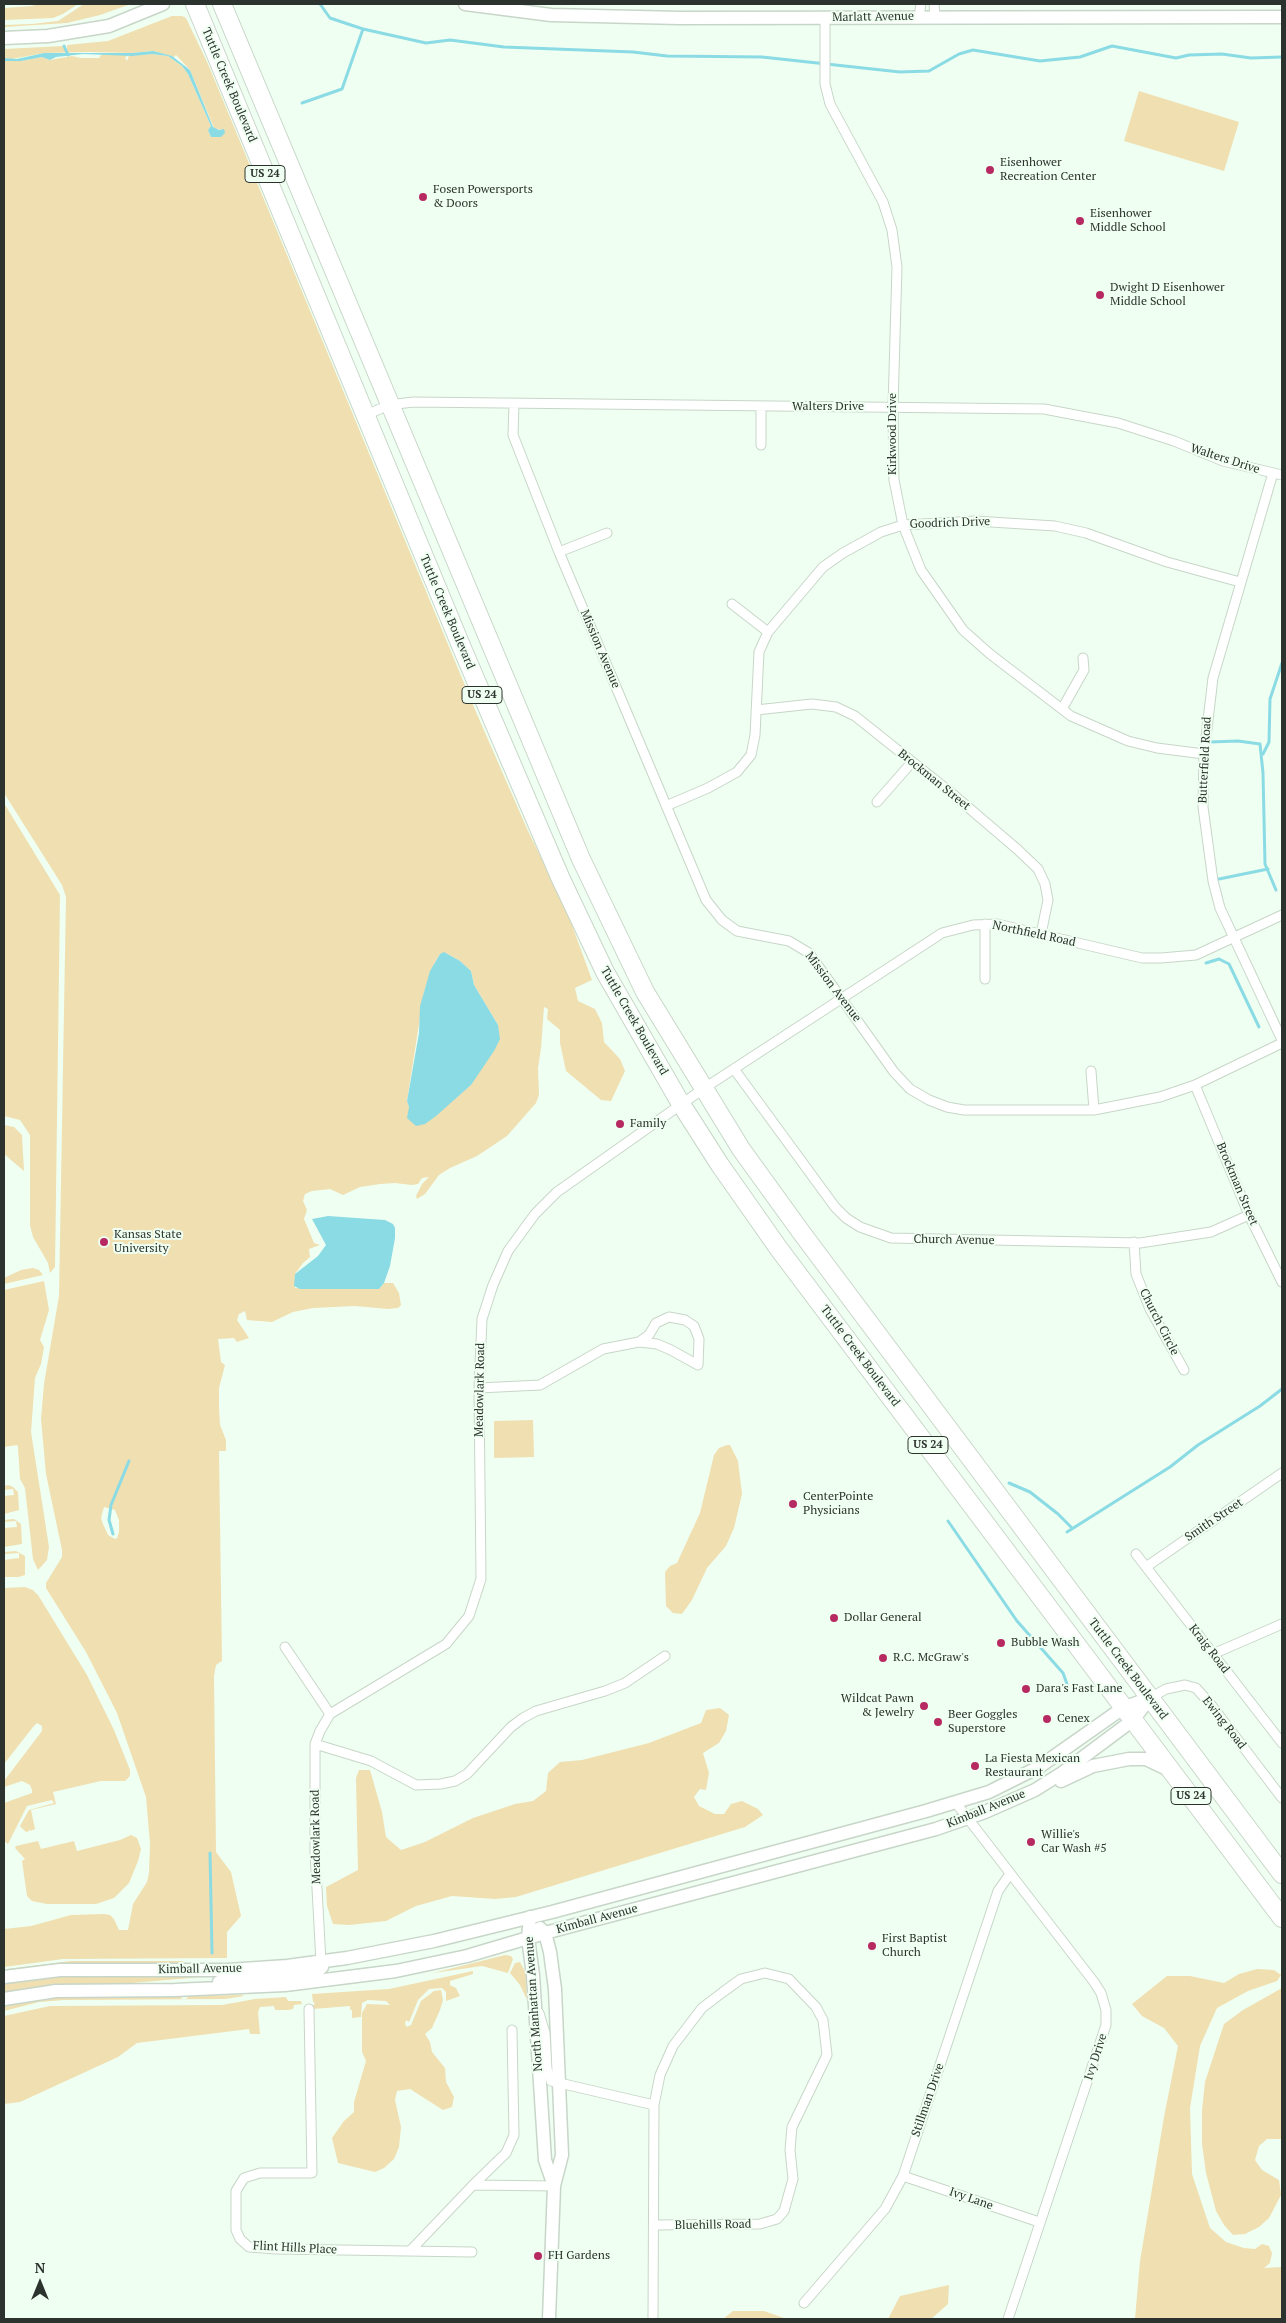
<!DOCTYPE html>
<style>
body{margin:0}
#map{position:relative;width:1286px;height:2323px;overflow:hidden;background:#effff1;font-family:"PT Serif",serif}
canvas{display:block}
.frame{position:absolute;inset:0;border:5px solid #2c322d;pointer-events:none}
.north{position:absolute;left:15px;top:2258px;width:50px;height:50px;-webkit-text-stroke:4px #effff1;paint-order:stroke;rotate:0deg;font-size:14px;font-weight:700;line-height:20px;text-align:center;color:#2c322d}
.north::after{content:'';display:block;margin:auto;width:18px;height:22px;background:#2c322d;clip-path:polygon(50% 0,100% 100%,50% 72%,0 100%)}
</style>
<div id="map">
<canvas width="1286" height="2323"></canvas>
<div class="frame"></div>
<div class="north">N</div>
</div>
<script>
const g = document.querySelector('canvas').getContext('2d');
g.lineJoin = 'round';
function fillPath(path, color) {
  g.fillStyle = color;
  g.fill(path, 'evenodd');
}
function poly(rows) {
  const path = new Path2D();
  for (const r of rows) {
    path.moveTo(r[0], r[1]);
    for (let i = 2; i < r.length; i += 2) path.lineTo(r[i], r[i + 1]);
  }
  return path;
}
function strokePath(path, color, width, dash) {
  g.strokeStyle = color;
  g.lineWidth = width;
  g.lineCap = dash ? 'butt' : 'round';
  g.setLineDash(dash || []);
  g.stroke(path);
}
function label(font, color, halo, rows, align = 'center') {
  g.font = font + ' "PT Serif",serif';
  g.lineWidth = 4;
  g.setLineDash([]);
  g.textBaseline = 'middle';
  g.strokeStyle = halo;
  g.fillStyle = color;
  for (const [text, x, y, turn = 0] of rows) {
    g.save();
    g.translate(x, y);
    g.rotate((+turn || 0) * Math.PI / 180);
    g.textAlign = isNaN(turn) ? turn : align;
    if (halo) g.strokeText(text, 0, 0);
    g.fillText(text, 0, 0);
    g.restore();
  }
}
fillPath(poly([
 [38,4,78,4,63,14,53,18,4,20,4,8,32,6],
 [84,4,131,4,100,15,67,23,4,27,4,25,32,24,58,21],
 [172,16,182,16,186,18,208,64,476,712,528,831,565,906,592,980,575,988,578,1001,595,1009,602,1023,604,1042,620,1059,625,1071,611,1101,601,1100,566,1071,560,1043,560,1030,547,1019,548,1009,544,1007,541,1048,538,1068,539,1095,536,1103,507,1136,477,1156,450,1168,439,1175,425,1194,417,1199,416,1196,422,1184,429,1177,422,1178,418,1184,412,1185,395,1183,380,1184,360,1187,343,1195,330,1189,312,1191,305,1194,303,1201,307,1210,304,1219,314,1243,320,1245,309,1249,310,1257,303,1263,295,1274,295,1288,379,1289,384,1283,393,1283,399,1293,401,1305,398,1308,388,1309,355,1306,313,1308,293,1312,272,1322,247,1320,245,1311,239,1314,237,1320,249,1338,237,1342,234,1338,218,1339,221,1362,225,1365,219,1388,219,1408,220,1425,226,1440,226,1451,219,1451,222,1661,216,1665,214,1676,216,1852,231,1872,241,1916,227,1932,227,1958,63,1959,4,1967,4,1929,31,1926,71,1915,104,1914,110,1915,114,1919,119,1930,128,1930,133,1904,147,1882,149,1873,150,1844,146,1797,117,1713,86,1652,46,1588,46,1583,62,1557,62,1550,46,1474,41,1419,44,1384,59,1296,66,897,62,885,4,793,4,61,21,61,42,57,50,60,72,56,81,58,99,58,101,55,118,54,128,55,125,58,127,61,129,55,152,54,168,56,182,66,188,74,211,126,208,130,211,137,216,137,221,130,214,128,190,70,176,55,174,57,153,51,132,53,89,52,44,53,12,59,4,58,4,49,64,46,67,52,67,45,108,41],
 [446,953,460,961,471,971,474,985,498,1025,471,1085,425,1123,409,1107,407,1101,424,992,434,964,440,954],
 [104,1507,115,1510,119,1520,119,1532,117,1538,115,1539,108,1535,103,1524,101,1518],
 [1139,91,1239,122,1224,171,1124,141],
 [4,803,60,895,55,1267,50,1273,48,1263,33,1237,30,1225,30,1135,20,1120,4,1116],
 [4,1125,14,1127,22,1135,24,1171,4,1154],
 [33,1268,39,1270,43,1275,4,1284,4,1278,21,1270],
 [44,1281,49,1310,40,1340,44,1347,41,1364,35,1378,31,1432,49,1547,47,1560,38,1570,33,1559,25,1488,20,1479,18,1447,17,1445,4,1447,4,1290],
 [533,1420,534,1457,494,1458,494,1421],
 [727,1445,730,1445,738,1461,742,1494,734,1528,726,1546,707,1568,692,1600,682,1614,673,1613,666,1606,665,1572,670,1566,677,1563,700,1513,714,1455,719,1448],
 [8,1485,13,1487,18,1492,19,1510,4,1514,4,1496,14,1495,13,1489,4,1490,4,1486],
 [14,1519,21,1524,22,1544,4,1547,4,1528,17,1527,16,1521,4,1522,4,1520],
 [16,1551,25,1556,25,1575,19,1577,4,1577,4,1560,19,1558,19,1553,4,1554,4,1552],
 [25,1587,33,1590,38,1595,87,1675,114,1730,130,1770,130,1776,125,1781,101,1781,53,1792,56,1804,31,1810,35,1829,30,1831,29,1828,29,1831,26,1832,20,1826,29,1810,54,1803,52,1800,27,1806,8,1844,4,1841,4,1803,32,1793,32,1790,30,1785,22,1781,4,1787,4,1781,42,1731,42,1726,37,1723,33,1727,4,1764,4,1588],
 [720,1708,729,1715,726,1731,719,1743,703,1753,709,1773,706,1790,700,1789,694,1797,699,1806,715,1814,724,1814,731,1804,742,1801,758,1809,763,1815,745,1827,516,1897,495,1899,452,1896,416,1906,386,1921,349,1925,333,1924,327,1906,326,1887,358,1870,356,1778,359,1770,370,1770,382,1812,386,1837,401,1850,425,1842,473,1818,515,1804,533,1801,546,1791,548,1773,560,1762,582,1760,649,1743,701,1723,706,1710],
 [131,1835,137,1838,141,1849,138,1861,129,1883,114,1898,96,1904,47,1904,32,1901,27,1896,22,1861,25,1859,15,1848,16,1846,38,1841,41,1849,74,1841,77,1851,120,1840],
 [505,1955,511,1956,513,1959,508,1973,482,1966,433,1973],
 [71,1961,183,1961,183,1963,62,1963,7,1972,7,1969],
 [520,1962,526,1973,527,2000,520,1985,510,1973,515,1963],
 [1257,1969,1274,1970,1281,1975,1277,1981,1248,1991,1217,2008,1200,2046,1190,2108,1192,2174,1210,2228,1226,2242,1244,2248,1255,2249,1262,2244,1269,2246,1272,2253,1270,2263,1264,2268,1282,2267,1282,2319,1135,2319,1140,2261,1164,2117,1178,2046,1164,2028,1142,2016,1132,2004,1167,1976,1190,1976,1224,1983,1239,1974],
 [473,1971,473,1974,450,1981,450,1985,456,1988,460,1996,446,2001,446,1992,442,1988,429,1989,418,2000,410,2020,409,2022,406,2020,405,2024,407,2027,411,2025,421,2001,434,1991,441,1990,443,2000,440,2010,432,2028,425,2034,430,2042,432,2052,445,2068,446,2082,454,2097,452,2107,443,2110,410,2089,397,2091,395,2100,401,2127,399,2147,394,2159,384,2168,375,2172,338,2163,332,2138,344,2121,354,2112,354,2102,366,2061,362,2052,362,2013,367,2004,390,2005,386,2001,368,2000,362,2003,361,2017,352,2018,352,2010,350,2010,350,2006,313,2009,312,2007,315,2003,313,2002,312,1994,389,1989],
 [78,1974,202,1974,202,1977,120,1984,56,1985,4,1993,4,1984,44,1976],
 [1282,1988,1282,2139,1267,2139,1259,2146,1255,2160,1262,2170,1279,2180,1281,2195,1269,2218,1259,2227,1245,2234,1233,2235,1224,2225,1216,2211,1206,2173,1202,2144,1202,2110,1205,2082,1224,2024,1243,2010],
 [242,1995,244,1996,225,1999,64,2000,39,2002,4,2011,4,2006,33,1999,72,1996,75,1998,180,1996,182,1999,186,1999,189,1996],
 [286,1997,288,2001,301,2001,302,2004,294,2005,293,2009,288,2010,275,2010,274,2006,260,2007,258,2012,260,2034,250,2034,249,2029,137,2043,118,2057,20,2102,4,2104,4,2016,50,2006,222,2005,255,1999],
 [949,2285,948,2304,931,2319,888,2319,900,2296],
 [733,2311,764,2311,787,2319,723,2319]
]), '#f0dfb1');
fillPath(poly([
 [153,51,172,56,190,70,213,127,219,130,224,129,225,133,221,137,211,137,208,130,211,126,188,74,182,66,168,56,152,54,132,56,83,54,56,57,50,60,42,57,21,61,4,61,4,58,17,59,44,53,132,53],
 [444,952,460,961,471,971,474,985,498,1025,500,1039,494,1051,471,1085,436,1116,425,1124,416,1126,407,1118,409,1107,407,1101,419,1033,420,1006,430,971,440,954],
 [328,1216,385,1220,393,1224,395,1228,395,1238,390,1266,384,1283,379,1289,300,1289,294,1286,295,1274,318,1256,326,1245,312,1219]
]), '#8bdbe5');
strokePath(poly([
 [320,4,330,18,363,29,426,43,450,40,504,47,633,52,667,56,762,57,900,72,929,71,959,54,973,50,1040,61,1080,57,1112,46,1176,58,1189,55,1222,54,1251,58,1282,57],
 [64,46,68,55],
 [302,103,342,89,363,29],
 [1210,742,1238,741,1260,744,1263,773,1265,864,1276,890],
 [1263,754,1269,742,1270,699,1282,663],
 [1219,879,1268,869],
 [1206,963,1219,959,1229,964,1259,1027],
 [1009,1483,1030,1492,1058,1514,1072,1528],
 [948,1521,1017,1621,1063,1673,1067,1684],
 [1067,1532,1170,1467,1198,1445,1260,1406,1282,1389],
 [113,1534,109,1520,111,1505,129,1461],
 [210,1853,212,1953]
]), '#8bdbe5', 3);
const street = poly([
 [934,4,935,16],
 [919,17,921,4],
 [825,18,825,84,830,104,883,202,892,230,897,267,893,407,894,480,903,525,921,570,963,630,990,654,1071,716,1128,741,1157,748,1204,754],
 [514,404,513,435,559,552,706,900,722,920,737,931,789,941,809,953,894,1072,910,1089,929,1100,947,1107,964,1110,1094,1110,1160,1097,1195,1085,1282,1043],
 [366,415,389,405,413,402,1044,409,1118,423,1174,441,1223,461,1282,475],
 [761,445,761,407],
 [1273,473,1213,678,1204,754,1203,807,1213,881,1220,908,1282,1040],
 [559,552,607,533],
 [732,604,768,632],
 [1062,709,1084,670,1083,658],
 [756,710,812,704,836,707,855,716,949,791,1017,849,1038,869,1045,884,1048,900,1041,934],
 [877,802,912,762],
 [666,806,708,788,737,772,751,755,755,735,759,652,768,632,823,567,843,553,881,532,903,525,975,521,1055,526,1086,533,1167,562,1240,582],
 [985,924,985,979],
 [734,1069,835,1207,846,1218,860,1227,891,1238,1140,1243,1211,1232,1249,1215],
 [1091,1071,1094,1110],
 [1195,1085,1249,1215,1282,1282],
 [1134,1242,1136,1274,1150,1309,1184,1370],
 [479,1388,540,1385,603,1349,639,1342,649,1335,656,1323,669,1317,685,1320,694,1326,699,1339,698,1365,671,1350,657,1344,639,1342],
 [1136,1554,1282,1743],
 [1146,1567,1282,1473],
 [285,1647,330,1714,320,1731,315,1744,315,1852,321,1962],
 [1213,1654,1282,1624],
 [1150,1698,1166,1689,1185,1685,1196,1688,1212,1706,1282,1798],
 [330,1714,446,1644,469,1616,481,1579,479,1388,482,1319,493,1285,508,1251,535,1214,557,1192,703,1089,942,933,973,925,997,924,1142,958,1161,958,1196,955,1282,915],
 [315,1744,371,1761,416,1785,441,1784,455,1781,467,1774,511,1727,523,1718,536,1711,605,1691,625,1683,665,1656],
 [956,1803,1094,1982,1101,1993,1106,2010,1106,2025,1008,2319],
 [309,2009,312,2173,260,2173,244,2178,236,2191,236,2230,240,2239,249,2247,276,2249,472,2252],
 [539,2013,545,2033,547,2069,551,2081,654,2105],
 [903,2176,1039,2222],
 [473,2185,554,2186],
 [410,2251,473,2185,506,2153,514,2135,512,2030],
 [804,2303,885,2209,903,2176,998,1891,1010,1874],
 [653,2319,654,2105,660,2075,673,2046,702,2008,723,1992,741,1979,765,1973,789,1979,816,2007,823,2020,827,2055,792,2127,790,2150,793,2179,784,2211,777,2219,760,2224,654,2225]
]);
const secondary = poly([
 [465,4,551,15,680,18,1282,17],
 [4,38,48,36,109,26,163,4],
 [1061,1781,1093,1766,1129,1759,1146,1759,1167,1769],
 [530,1917,528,1938,533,1975,545,2160,554,2186],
 [540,1928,545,1933,550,1952,555,1989,562,2155,554,2186,549,2319],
 [4,1977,60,1970,228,1970,287,1966,347,1958,434,1941,552,1912,926,1811,989,1792,1039,1767,1123,1708,1150,1698],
 [219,1982,241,1978,313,1973,318,1971,322,1967,321,1962],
 [4,1999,56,1991,175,1990,285,1985,396,1971,467,1956,545,1933,936,1829,985,1812,1035,1790,1062,1773,1133,1720,1150,1698]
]);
const highway = poly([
 [195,4,462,648,560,877,605,972,681,1104,720,1165,779,1249,1282,1918],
 [222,4,581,859,645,992,741,1149,801,1232,1282,1874]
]);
strokePath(street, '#c7d6c8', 11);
strokePath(secondary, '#c7d6c8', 15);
strokePath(highway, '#c7d6c8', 20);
strokePath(street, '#fff', 9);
strokePath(secondary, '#fff', 12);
strokePath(highway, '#fff', 18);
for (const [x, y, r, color] of [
 [990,170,5,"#b62961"],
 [423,197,5,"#b62961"],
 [1080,221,5,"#b62961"],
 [1100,295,5,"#b62961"],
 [620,1124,5,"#b62961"],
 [104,1242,5,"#b62961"],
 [793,1504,5,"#b62961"],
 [834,1618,5,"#b62961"],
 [1001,1643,5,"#b62961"],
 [883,1658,5,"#b62961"],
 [1026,1689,5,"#b62961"],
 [924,1706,5,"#b62961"],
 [1047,1719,5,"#b62961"],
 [938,1722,5,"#b62961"],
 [975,1766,5,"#b62961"],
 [1031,1842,5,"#b62961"],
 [872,1946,5,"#b62961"],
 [538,2256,5,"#b62961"]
]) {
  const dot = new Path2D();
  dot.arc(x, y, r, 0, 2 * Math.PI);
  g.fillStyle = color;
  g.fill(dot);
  strokePath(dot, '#effff1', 2);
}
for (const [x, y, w] of [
 [265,174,40],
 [482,695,40],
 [928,1445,40],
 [1191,1796,40]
]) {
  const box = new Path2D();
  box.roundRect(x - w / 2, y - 8.5, w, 17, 4);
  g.fillStyle = '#effff1';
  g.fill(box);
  strokePath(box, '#2c322d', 1);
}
label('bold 11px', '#2c322d', null, [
 ["US 24",265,174],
 ["US 24",482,695],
 ["US 24",928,1445],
 ["US 24",1191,1796]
]);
label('12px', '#2c322d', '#effff1', [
 ["Marlatt Avenue",873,17,-1],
 ["Tuttle Creek Boulevard",229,85,67],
 ["Walters Drive",828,407],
 ["Kirkwood Drive",893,434,-90],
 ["Walters Drive",1225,459,18],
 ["Goodrich Drive",950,523,-2],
 ["Tuttle Creek Boulevard",447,612,67],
 ["Mission Avenue",600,649,67],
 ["Butterfield Road",1205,760,-87],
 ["Brockman Street",934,780,39],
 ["Northfield Road",1034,934,12],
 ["Mission Avenue",833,987,53],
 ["Tuttle Creek Boulevard",634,1021,60],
 ["Brockman Street",1237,1184,67],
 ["Church Avenue",954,1240,1],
 ["Church Circle",1159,1322,63],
 ["Tuttle Creek Boulevard",860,1356,53],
 ["Meadowlark Road",480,1390,-89],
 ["Smith Street",1214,1520,-34],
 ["Kraig Road",1209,1649,52],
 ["Tuttle Creek Boulevard",1128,1669,53],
 ["Ewing Road",1224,1723,52],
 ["Kimball Avenue",986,1809,-22],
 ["Meadowlark Road",316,1837,-91],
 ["Kimball Avenue",597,1919,-15],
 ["Kimball Avenue",200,1969,-1],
 ["North Manhattan Avenue",534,2004,-94],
 ["Ivy Drive",1096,2057,-72],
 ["Stillman Drive",928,2100,-71],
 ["Ivy Lane",971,2199,19],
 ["Bluehills Road",713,2225,-1],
 ["Flint Hills Place",295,2248,3]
]);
label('12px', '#2c322d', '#effff1', [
 ["Eisenhower",1000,163],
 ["Recreation Center",1000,177],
 ["Fosen Powersports",433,190],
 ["& Doors",433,204],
 ["Eisenhower",1090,214],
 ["Middle School",1090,228],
 ["Dwight D Eisenhower",1110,288],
 ["Middle School",1110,302],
 ["Family",630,1124],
 ["Kansas State",114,1235],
 ["University",114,1249],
 ["CenterPointe",803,1497],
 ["Physicians",803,1511],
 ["Dollar General",844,1618],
 ["Bubble Wash",1011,1643],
 ["R.C. McGraw's",893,1658],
 ["Dara's Fast Lane",1036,1689],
 ["Wildcat Pawn",914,1699,"right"],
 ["& Jewelry",914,1713,"right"],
 ["Beer Goggles",948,1715],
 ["Superstore",948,1729],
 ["Cenex",1057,1719],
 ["La Fiesta Mexican",985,1759],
 ["Restaurant",985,1773],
 ["Willie's",1041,1835],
 ["Car Wash #5",1041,1849],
 ["First Baptist",882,1939],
 ["Church",882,1953],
 ["FH Gardens",548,2256]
], 'left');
</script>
